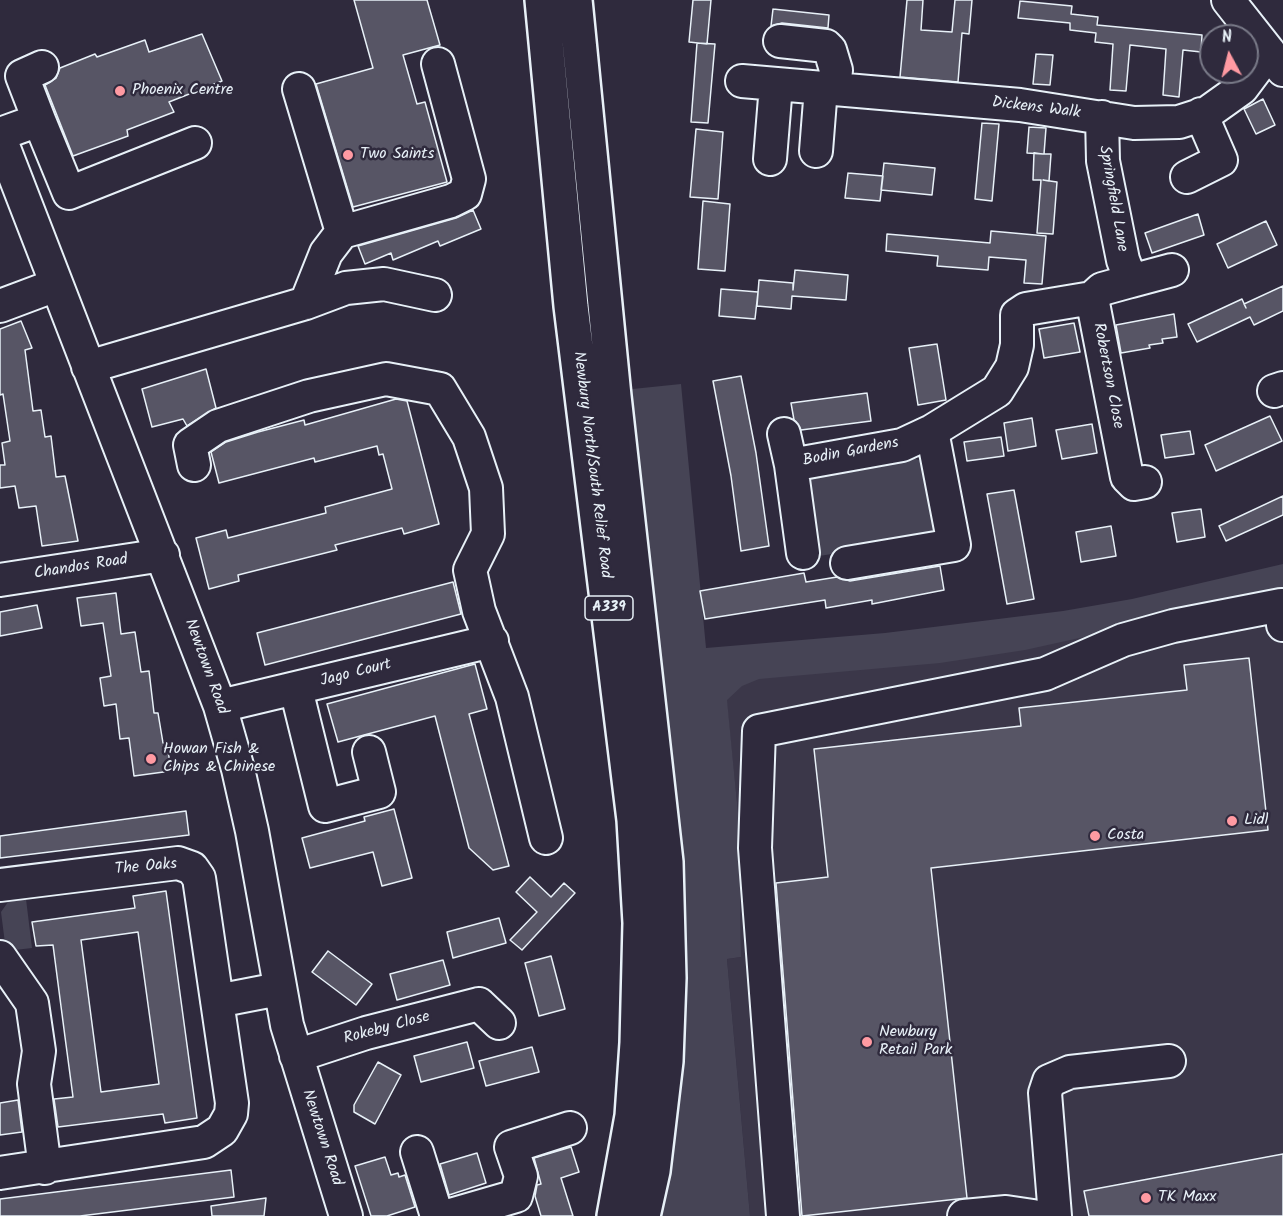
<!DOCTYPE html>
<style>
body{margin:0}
#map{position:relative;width:1283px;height:1216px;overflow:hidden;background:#2f2a3d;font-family:Kalam,sans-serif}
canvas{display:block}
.north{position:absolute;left:1199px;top:24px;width:60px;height:60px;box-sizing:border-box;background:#2f2a3d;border:2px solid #797a88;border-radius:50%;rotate:353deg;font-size:16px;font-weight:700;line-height:24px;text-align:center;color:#e8f1f8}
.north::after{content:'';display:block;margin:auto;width:21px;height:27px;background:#ff9aa2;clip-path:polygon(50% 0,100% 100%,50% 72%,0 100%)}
</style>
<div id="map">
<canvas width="1283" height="1216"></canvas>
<div class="north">N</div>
</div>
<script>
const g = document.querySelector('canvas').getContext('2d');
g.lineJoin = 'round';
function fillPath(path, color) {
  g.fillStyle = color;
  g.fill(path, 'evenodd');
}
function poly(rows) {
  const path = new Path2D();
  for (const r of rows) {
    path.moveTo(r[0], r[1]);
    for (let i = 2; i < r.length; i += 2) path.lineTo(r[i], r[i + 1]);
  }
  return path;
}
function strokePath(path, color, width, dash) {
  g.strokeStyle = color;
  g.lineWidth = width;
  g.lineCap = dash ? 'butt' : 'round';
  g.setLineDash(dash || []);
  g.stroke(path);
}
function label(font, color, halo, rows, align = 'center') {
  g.font = font + ' Kalam,sans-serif';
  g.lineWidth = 5;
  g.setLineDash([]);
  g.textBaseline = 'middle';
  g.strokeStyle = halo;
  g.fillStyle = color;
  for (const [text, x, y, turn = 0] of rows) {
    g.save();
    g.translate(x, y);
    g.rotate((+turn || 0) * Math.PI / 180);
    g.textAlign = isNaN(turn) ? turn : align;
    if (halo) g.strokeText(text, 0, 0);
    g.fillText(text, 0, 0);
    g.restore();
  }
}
fillPath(poly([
 [1283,577,1283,1216,750,1216,727,959,741,957,739,823,723,665]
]), '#3b3749');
fillPath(poly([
 [681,384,706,648,885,633,1063,611,1132,599,1283,564,1283,593,1025,650,940,663,759,679,742,686,727,700,739,823,741,957,727,959,750,1216,656,1216,623,390],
 [904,454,921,461,930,475,940,537,819,556,812,546,807,472],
 [26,899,32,948,6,951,1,912,8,902]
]), '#464455');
const building = poly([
 [354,0,427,0,440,45,403,55,417,104,425,102,447,182,353,207,316,84,373,68,354,0],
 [693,0,711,0,707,44,689,42,693,0],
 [907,0,923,0,921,30,952,32,955,0,972,0,969,34,962,33,958,82,900,77,907,0],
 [1020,1,1072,6,1071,14,1098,17,1097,25,1202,35,1201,52,1183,50,1179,97,1163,95,1166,49,1130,45,1126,91,1110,90,1113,44,1095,42,1096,33,1070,30,1070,23,1018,18,1020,1],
 [773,9,829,15,828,28,782,23,771,26,773,9],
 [202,34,222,81,169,102,174,112,127,130,128,136,73,156,45,85,56,78,60,68,95,54,97,57,145,40,149,52,202,34],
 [697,43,715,44,708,123,691,122,697,43],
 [1036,54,1053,55,1050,85,1033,84,1036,54],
 [1263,99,1275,125,1256,134,1244,109,1263,99],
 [982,123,999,124,992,201,975,199,982,123],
 [1029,127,1046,128,1044,154,1051,154,1049,181,1043,180,1057,182,1053,234,1037,233,1041,180,1033,180,1034,153,1043,154,1027,153,1029,127],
 [696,129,723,132,718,199,690,197,696,129],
 [884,163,935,168,932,195,881,190,884,163],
 [848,173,883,176,880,201,845,198,848,173],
 [703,201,730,204,725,271,698,269,703,201],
 [473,210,481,229,440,246,438,241,393,260,391,253,365,264,358,246,456,218,473,210],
 [1198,214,1204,235,1152,253,1145,233,1198,214],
 [1266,221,1277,245,1228,268,1217,244,1266,221],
 [991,231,1046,236,1042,284,1024,283,1026,260,989,257,988,270,937,266,938,256,886,251,887,234,990,243,991,231],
 [795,270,848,275,846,300,792,296,791,309,757,306,759,280,793,283,793,290,795,270],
 [1283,286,1283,311,1254,325,1250,317,1197,342,1188,324,1242,299,1246,308,1244,304,1283,286],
 [721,289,758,292,755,319,719,316,721,289],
 [1174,314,1177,337,1162,339,1163,343,1149,345,1150,348,1121,353,1116,325,1174,314],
 [21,321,32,348,25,350,33,411,41,410,45,437,51,436,56,477,65,476,78,541,42,546,36,506,19,508,15,486,0,488,0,465,5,465,2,443,10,441,3,394,0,395,0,329,21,321],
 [1074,323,1080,352,1044,358,1039,329,1074,323],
 [937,344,946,400,918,405,909,348,937,344],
 [206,369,216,408,187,426,183,419,152,427,142,389,206,369],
 [741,376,756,453,769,546,741,551,731,476,713,381,741,376],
 [867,393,871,421,801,430,794,420,791,403,867,393],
 [396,399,407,401,439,524,404,534,402,528,335,545,337,550,238,575,239,581,209,589,196,538,226,530,228,538,326,513,325,507,392,489,383,454,379,455,377,446,315,462,314,458,219,483,211,452,226,442,258,432,304,420,305,425,396,399],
 [1270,416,1282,441,1216,471,1205,445,1270,416],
 [1032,418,1036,446,1008,451,1004,423,1032,418],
 [1092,424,1097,453,1062,459,1056,430,1092,424],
 [1190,431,1194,454,1165,458,1161,435,1190,431],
 [1001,437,1004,456,967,461,964,442,1001,437],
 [1014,490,1034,599,1007,604,987,494,1014,490],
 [1283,496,1283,515,1226,541,1219,526,1283,496],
 [1201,509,1205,537,1177,542,1172,513,1201,509],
 [1111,526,1116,556,1081,562,1076,532,1111,526],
 [940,566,944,590,872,604,872,600,826,608,825,600,705,619,700,591,804,573,806,582,837,577,850,581,940,566],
 [453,582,461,614,265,665,257,633,453,582],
 [116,593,121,634,135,632,141,672,149,671,154,713,158,713,163,743,167,743,171,771,134,776,129,738,120,739,116,704,104,706,100,678,111,676,103,623,81,626,77,598,116,593],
 [37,605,42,628,0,636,0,612,37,605],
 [1249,658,1268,830,931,868,967,1198,802,1216,776,883,828,877,814,749,1021,726,1019,708,1187,690,1184,665,1249,658],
 [475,664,487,709,469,714,509,866,493,870,469,848,435,716,338,742,327,704,475,664],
 [394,809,412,878,382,886,373,852,310,868,302,838,365,821,364,817,394,809],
 [186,811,189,835,0,858,0,836,186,811],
 [530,877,551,897,564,883,575,893,522,950,510,940,537,912,516,892,530,877],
 [166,891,197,1118,165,1123,163,1114,58,1127,54,1099,73,1097,65,1037,53,945,36,946,32,922,135,908,133,896,166,891],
 [138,932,159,1084,101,1092,81,940,138,932],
 [499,918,506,943,453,958,447,932,499,918],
 [328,951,372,984,356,1005,312,972,328,951],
 [551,956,565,1009,539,1016,525,963,551,956],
 [443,960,450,985,397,1000,390,974,443,960],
 [467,1042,474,1068,421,1082,414,1056,467,1042],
 [532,1047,539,1072,486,1086,479,1061,532,1047],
 [378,1062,401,1075,375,1124,354,1112,354,1105,378,1062],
 [18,1100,22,1132,0,1135,0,1103,18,1100],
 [571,1147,579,1172,561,1178,573,1216,541,1216,535,1196,537,1185,541,1184,534,1158,571,1147],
 [477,1153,486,1183,449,1195,440,1164,477,1153],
 [1283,1154,1283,1216,1089,1216,1084,1191,1283,1154],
 [385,1157,391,1175,398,1173,399,1177,405,1175,415,1207,387,1216,371,1216,355,1166,385,1157],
 [231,1170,234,1197,80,1216,0,1216,0,1199,231,1170],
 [266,1198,264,1216,212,1216,211,1206,266,1198]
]);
fillPath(building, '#575565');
strokePath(building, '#e8f1f8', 1.5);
const minor = poly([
 [1228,0,1283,70],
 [780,41,826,46,830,50,836,70,834,89],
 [742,81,1020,105,1134,123,1179,122,1207,113,1242,88,1269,52],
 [299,89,342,232,326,253,306,303],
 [39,120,22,76,42,67],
 [0,134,39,120,69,193,195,143],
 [0,138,220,706,238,769,252,831,287,1025,346,1216],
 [816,151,821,88],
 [770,159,776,85],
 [1187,177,1221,160,1201,114],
 [342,232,451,201,465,194,469,179,438,64],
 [1131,281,1172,270],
 [1092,298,1127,477,1134,484,1145,482],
 [0,306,56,285],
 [88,367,306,303,346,288,384,284,435,295],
 [1274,391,1283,388],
 [784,434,791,465],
 [194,465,190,445,218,426,309,396,386,379,440,389,469,437,486,488,488,534,470,570,479,611,512,697,546,838],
 [803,553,791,465,902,445,932,431,997,391,1012,367,1017,345,1017,315,1026,309,1092,298,1102,289,1131,281,1123,260,1103,161,1102,117],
 [847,563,954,545,932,431],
 [0,580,163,555],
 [296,689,325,806,379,792,369,752],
 [220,706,492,641],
 [0,885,178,863,192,868,199,878,232,1103,231,1114,222,1130,204,1142,0,1173],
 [0,957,32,1003,39,1051,34,1084,45,1168],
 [217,1001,279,989],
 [479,1004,499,1023],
 [296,1056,366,1033,479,1004],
 [417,1152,437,1216],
 [447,1216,516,1196,521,1176,511,1147,570,1128],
 [783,1216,755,848,759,731,1045,674,1123,640,1173,626,1281,605,1283,625],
 [964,1216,1006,1212,1033,1216],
 [1055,1216,1045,1093,1049,1081,1070,1072,1169,1061]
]);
const highway = poly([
 [542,0,571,306,634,820,640,923,637,1043,632,1116,614,1216],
 [575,0,614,396,666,862,669,978,666,1061,653,1171,643,1216]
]);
strokePath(minor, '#e8f1f8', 36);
strokePath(highway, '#e8f1f8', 38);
strokePath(minor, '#2f2a3d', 32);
strokePath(highway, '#2f2a3d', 33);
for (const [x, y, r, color] of [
 [120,91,6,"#ff9aa2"],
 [348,155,6,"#ff9aa2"],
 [151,759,6,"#ff9aa2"],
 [1232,821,6,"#ff9aa2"],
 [1095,836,6,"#ff9aa2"],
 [867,1042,6,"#ff9aa2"],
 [1146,1198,6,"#ff9aa2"]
]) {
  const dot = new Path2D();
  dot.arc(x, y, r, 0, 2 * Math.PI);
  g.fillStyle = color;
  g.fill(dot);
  strokePath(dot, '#2f2a3d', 2);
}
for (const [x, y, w] of [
 [609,608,48]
]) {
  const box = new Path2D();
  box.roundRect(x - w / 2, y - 12, w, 24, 4.5);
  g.fillStyle = '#2f2a3d';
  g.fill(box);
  strokePath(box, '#e8f1f8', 1.5);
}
label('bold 15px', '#e8f1f8', null, [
 ["A339",609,608]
]);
label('16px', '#e8f1f8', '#2f2a3d', [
 ["Phoenix Centre",132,91],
 ["Two Saints",360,155],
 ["Howan Fish &",163,750],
 ["Chips & Chinese",163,768],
 ["Lidl",1244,821],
 ["Costa",1107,836],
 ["Newbury",879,1033],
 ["Retail Park",879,1051],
 ["TK Maxx",1158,1198]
], 'left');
label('16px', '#e8f1f8', '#2f2a3d', [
 ["Dickens Walk",1036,109,7],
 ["Springfield Lane",1112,199,80],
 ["Robertson Close",1107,376,79],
 ["Bodin Gardens",851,453,-11],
 ["Newbury North/South Relief Road",591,465,83],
 ["Chandos Road",81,568,-9],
 ["Newtown Road",205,667,70],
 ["Jago Court",356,674,-14],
 ["The Oaks",146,868,-5],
 ["Rokeby Close",387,1029,-15],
 ["Newtown Road",321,1138,72]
]);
</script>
